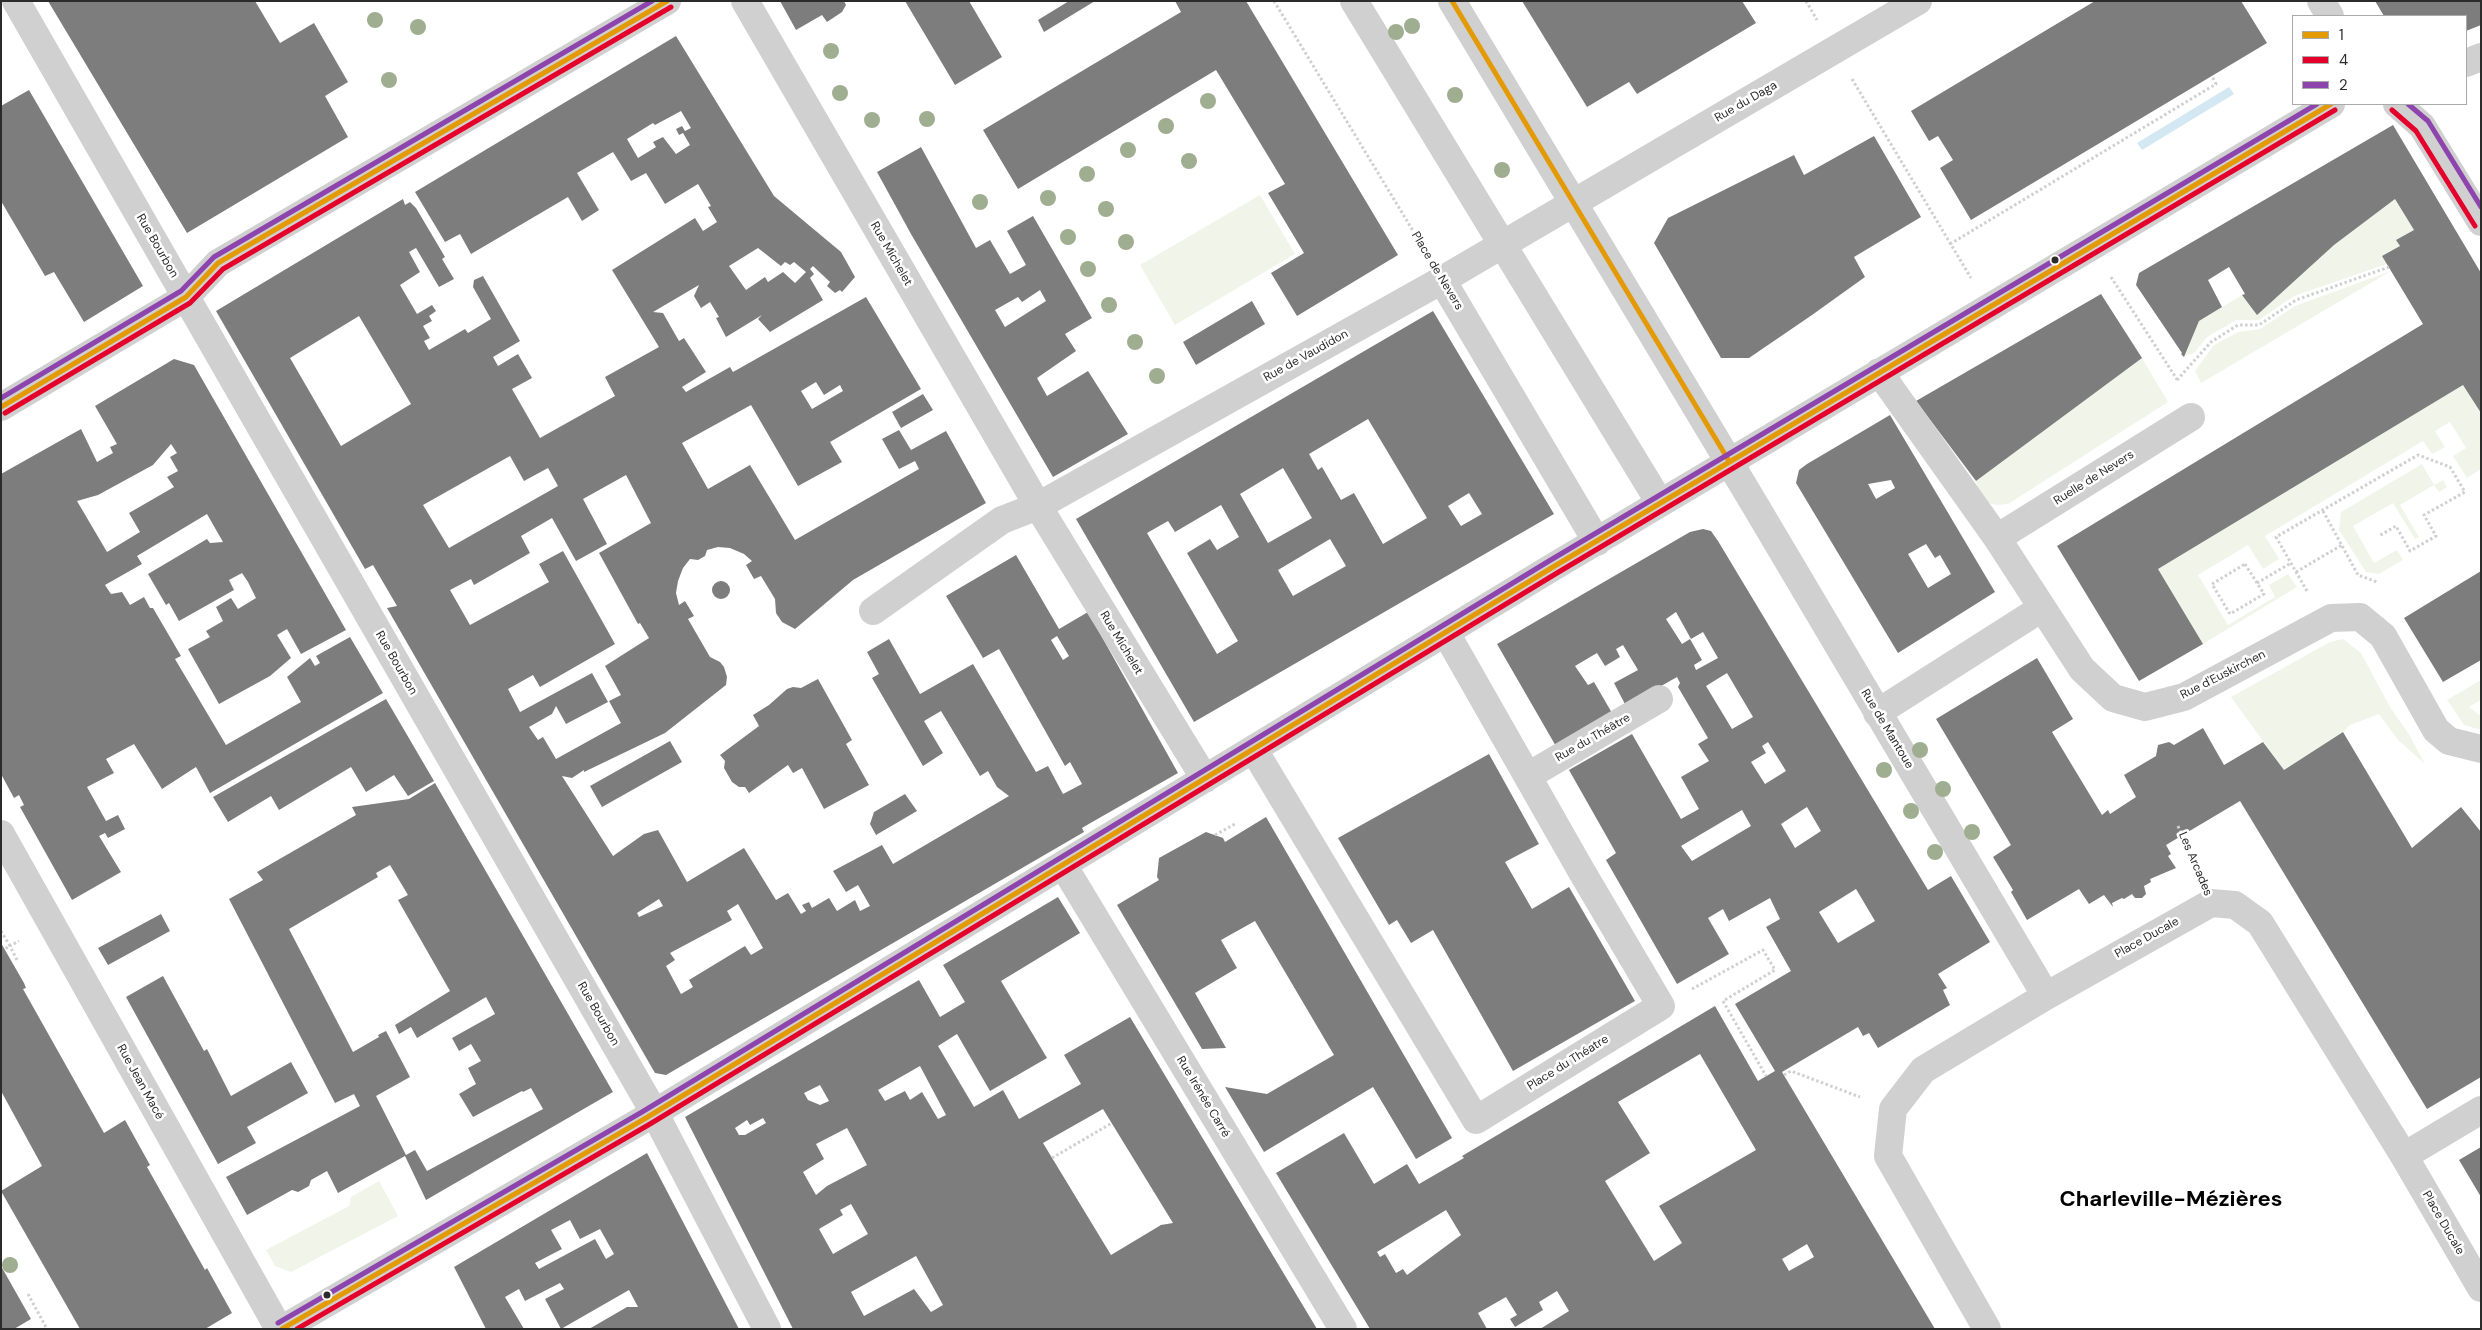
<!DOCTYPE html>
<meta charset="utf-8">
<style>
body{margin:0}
#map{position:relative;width:2482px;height:1330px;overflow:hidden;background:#fff;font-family:"DM Sans",sans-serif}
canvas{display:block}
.frame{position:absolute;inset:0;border:2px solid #2b2b2b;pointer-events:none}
.legend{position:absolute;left:2292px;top:15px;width:175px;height:90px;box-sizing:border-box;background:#fff;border:1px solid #aaa;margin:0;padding:6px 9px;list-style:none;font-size:15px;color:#2b2b2b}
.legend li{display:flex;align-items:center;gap:10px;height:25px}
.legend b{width:25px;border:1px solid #aaa}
</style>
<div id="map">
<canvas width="2482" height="1330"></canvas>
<div class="frame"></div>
<ul class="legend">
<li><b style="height:6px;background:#e39a04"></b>1</li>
<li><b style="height:6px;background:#e4002b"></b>4</li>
<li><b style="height:6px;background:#8e44ad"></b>2</li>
</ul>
</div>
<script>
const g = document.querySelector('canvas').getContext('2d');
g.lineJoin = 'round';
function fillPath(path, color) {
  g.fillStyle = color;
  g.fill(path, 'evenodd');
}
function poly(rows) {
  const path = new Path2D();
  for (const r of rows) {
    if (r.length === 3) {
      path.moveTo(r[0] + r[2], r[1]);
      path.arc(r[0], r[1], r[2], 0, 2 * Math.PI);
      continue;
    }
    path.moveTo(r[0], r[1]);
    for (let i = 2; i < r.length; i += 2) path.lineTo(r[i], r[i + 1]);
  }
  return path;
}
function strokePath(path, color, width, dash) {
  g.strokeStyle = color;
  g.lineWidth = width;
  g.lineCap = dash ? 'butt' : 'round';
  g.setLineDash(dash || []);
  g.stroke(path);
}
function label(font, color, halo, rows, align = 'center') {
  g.font = font + ' "DM Sans",sans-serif';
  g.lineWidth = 5;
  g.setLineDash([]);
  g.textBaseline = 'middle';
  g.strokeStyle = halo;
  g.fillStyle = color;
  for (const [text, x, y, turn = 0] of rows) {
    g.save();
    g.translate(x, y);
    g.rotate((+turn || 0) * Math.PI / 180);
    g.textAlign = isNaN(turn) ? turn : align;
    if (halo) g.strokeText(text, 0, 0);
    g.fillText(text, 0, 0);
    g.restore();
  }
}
fillPath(poly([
 [1260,195,1295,254,1175,325,1140,265],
 [2395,199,2414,230,2397,240,2400,246,2383,256,2387,264,2294,296,2259,320,2236,320,2207,337,2194,353,2185,356,2199,321,2242,295,2257,314,2334,245],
 [2391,271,2201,383,2195,371,2214,345,2238,332,2260,329,2295,306],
 [2142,358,2168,402,2008,504,1997,505,1988,503,1979,496,1976,481],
 [2463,385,2481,413,2481,469,2467,478,2453,456,2466,448,2450,422,2435,431,2445,447,2432,454,2423,441,2265,536,2279,559,2263,569,2248,545,2198,575,2228,625,2275,597,2269,585,2288,574,2297,587,2203,644,2158,569],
 [2422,464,2434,485,2443,480,2447,487,2439,492,2434,485,2400,505,2419,537,2415,539,2393,503,2353,526,2374,563,2397,550,2403,560,2379,574,2366,572,2339,530,2341,512],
 [2343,639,2361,653,2390,707,2410,736,2425,764,2398,740,2379,714,2350,725,2343,732,2284,770,2231,697,2330,642],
 [2481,680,2481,700,2469,707,2481,716,2481,730,2464,725,2447,700],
 [379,1181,398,1216,291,1272,275,1266,266,1250,349,1206,351,1197]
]), '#f0f4e9');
fillPath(poly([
 [2229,87,2234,94,2142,150,2137,143]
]), '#d3e8f2');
fillPath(poly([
 [48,1,255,1,280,43,314,23,348,82,325,96,348,137,187,233],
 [780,1,844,1,846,5,842,12,827,22,822,15,796,30],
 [905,1,969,1,1002,57,955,85],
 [1069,1,1095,1,1044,32,1038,20],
 [1175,1,1246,1,1398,255,1297,316,1271,273,1304,253,1268,193,1285,184,1216,70,1018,189,983,130,1181,12],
 [1522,1,1742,1,1756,23,1637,94,1629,82,1587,107],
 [2095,1,2241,1,2267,43,1971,220,1940,168,1953,160,1938,136,1929,141,1911,111],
 [2375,1,2481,1,2481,25,2466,31,2466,16,2384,16],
 [676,36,774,196,841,252,855,277,842,292,840,290,835,293,827,286,830,282,813,266,810,269,814,274,810,278,823,300,770,332,758,319,762,315,726,337,716,318,719,317,710,302,701,308,694,296,699,285,653,312,663,313,679,341,684,338,706,372,682,387,686,392,730,367,733,372,866,297,921,389,830,442,842,462,798,486,751,405,682,443,708,489,750,465,795,540,919,469,915,461,899,469,882,439,899,430,911,450,946,431,986,503,853,580,795,629,782,622,776,613,775,599,761,576,754,579,746,565,752,561,744,554,730,548,718,547,707,550,705,556,698,560,690,559,683,568,678,581,676,593,679,605,685,601,694,616,688,619,710,657,720,662,724,667,727,677,726,685,665,733,584,772,584,770,572,778,562,776,613,856,644,834,658,830,687,882,744,848,776,900,788,893,801,914,806,911,802,905,809,902,812,908,829,898,837,911,855,900,860,911,870,906,858,885,846,892,833,871,882,845,893,864,1009,796,997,787,988,771,980,776,941,711,924,721,943,753,923,766,872,678,879,674,867,652,889,639,920,694,973,664,1036,772,1048,766,1063,794,1082,784,1070,762,1065,766,999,649,983,658,946,596,1016,555,1059,629,1088,612,1178,773,1087,825,1082,828,1084,832,666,1075,655,1073,387,608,397,606,373,565,365,569,216,311,403,199,405,205,410,202,416,208,445,257,442,259,454,279,439,287,416,248,409,252,420,272,400,285,417,314,432,305,436,311,429,316,432,321,423,326,430,338,424,341,429,350,465,329,468,333,491,319,473,287,474,280,483,276,520,341,493,357,498,366,518,354,532,378,512,389,540,438,615,396,605,377,659,347,612,270,695,218,703,231,717,222,708,207,711,206,698,184,665,204,646,173,631,181,613,152,577,173,599,210,582,221,568,197,471,254,460,234,445,242,415,192],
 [681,111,691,128,685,131,682,126,676,129,679,135,683,133,690,145,676,154,663,137,653,142,656,147,638,158,627,139,653,123,655,125],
 [758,248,781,266,785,262,790,265,794,262,806,272,795,283,783,272,768,282,765,277,746,290,729,266],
 [359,316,411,404,341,446,290,358],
 [816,382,824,395,840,385,843,391,812,409,801,391],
 [510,456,524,481,548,468,558,486,449,548,423,505],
 [626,475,651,523,599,553,638,624,640,623,649,638,605,666,621,695,609,701,621,723,556,759,543,737,538,740,529,727,552,714,556,706,566,724,608,702,592,673,520,712,508,689,533,675,540,687,615,644,563,551,539,564,549,582,470,625,450,590,471,579,474,585,530,553,521,536,552,518,576,561,607,544,583,499],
 [1057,636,1069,656,1063,660,1051,640],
 [659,899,663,906,639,917,637,913],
 [738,904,763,948,751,955,745,946,689,980,693,987,681,994,666,966,675,960,670,953,732,920,727,911],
 [29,90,143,286,84,322,54,272,45,276,1,201,1,106],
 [2393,125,2481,273,2481,413,2463,385,2158,569,2203,644,2139,681,2057,546,2423,324,2382,256,2400,246,2396,240,2414,230,2395,199,2334,245,2257,315,2242,295,2245,294,2229,267,2208,280,2222,307,2199,321,2184,357,2181,354,2182,353,2136,285,2139,273],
 [1874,136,1921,217,1854,257,1865,277,1812,315,1749,358,1721,358,1654,243,1668,218,1794,155,1804,175],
 [921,147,976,248,990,240,1010,274,1026,265,1007,231,1033,216,1092,318,1065,334,1076,351,1037,378,1047,396,1088,371,1128,434,1053,477,911,234,877,172],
 [1040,290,1046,301,1005,327,995,310,1018,297,1022,302],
 [2101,294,2142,358,1976,481,1916,401],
 [1252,301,1265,324,1196,365,1183,342],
 [1433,311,1554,514,1194,722,1076,519],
 [1368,419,1427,518,1383,544,1354,493,1341,500,1322,467,1318,470,1309,454],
 [1283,468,1312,518,1268,543,1240,494],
 [1469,493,1482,514,1461,526,1448,506],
 [1221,505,1239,537,1217,550,1210,539,1187,553,1238,641,1217,654,1147,533,1168,521,1175,532],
 [1330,539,1346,566,1293,596,1278,570],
 [174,359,194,365,346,630,301,654,287,629,277,635,291,658,270,676,219,704,188,649,210,637,206,631,223,621,216,607,231,598,238,609,256,598,248,582,242,573,229,580,234,590,179,621,169,603,166,605,148,574,207,539,210,543,223,542,207,514,137,556,142,564,105,585,111,594,122,592,130,605,144,597,150,608,153,608,181,656,175,659,226,745,301,702,287,677,310,658,315,666,320,663,316,656,350,637,383,693,210,793,196,767,162,789,134,744,106,759,114,773,87,787,106,821,118,815,125,829,108,838,105,833,99,836,121,872,72,900,20,807,24,805,19,795,14,798,1,774,1,474,81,429,97,462,113,453,110,447,117,444,95,406],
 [171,444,177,453,170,457,178,471,167,477,174,487,129,513,140,532,107,552,77,501,98,495,153,465],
 [923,394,933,410,901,428,892,412],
 [1890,415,1995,592,1898,653,1796,483,1799,470,1807,464],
 [1891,480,1895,488,1876,499,1868,484],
 [1926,544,1935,558,1940,555,1951,574,1928,588,1908,554],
 [1703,529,1711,531,1718,541,1928,890,1951,876,1990,942,1938,974,1947,988,1943,990,1950,1005,1878,1048,1869,1033,1863,1036,1858,1027,1782,1072,1935,1329,1540,1329,1569,1311,1557,1291,1539,1302,1543,1310,1515,1327,1510,1319,1517,1315,1506,1297,1478,1313,1487,1329,1370,1329,1276,1173,1344,1133,1374,1184,1407,1164,1419,1184,1464,1158,1462,1156,1715,1006,1758,1081,1775,1071,1735,1004,1791,971,1766,927,1780,919,1770,898,1729,921,1723,909,1708,918,1729,954,1677,984,1606,860,1616,853,1569,770,1632,734,1681,819,1699,809,1681,777,1709,761,1698,744,1708,738,1678,687,1680,683,1677,677,1626,706,1614,683,1638,670,1623,645,1616,649,1620,657,1605,666,1597,653,1575,666,1588,685,1594,682,1612,713,1557,748,1497,644,1690,532],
 [1676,612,1691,639,1703,632,1718,658,1696,670,1694,665,1702,660,1690,639,1682,644,1666,619],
 [1727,673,1753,717,1732,729,1706,686],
 [1768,742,1786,771,1765,784,1751,762,1766,753,1762,746],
 [1807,807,1821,831,1795,848,1781,824],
 [1742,810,1751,826,1692,861,1681,846],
 [1856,889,1875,921,1838,943,1819,912],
 [1700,1054,1756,1150,1659,1206,1682,1243,1654,1261,1605,1181,1650,1153,1618,1102],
 [1446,1210,1461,1235,1407,1275,1403,1269,1396,1273,1385,1254,1380,1257,1377,1252],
 [1807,1244,1814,1257,1789,1271,1782,1259],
 [2481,571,2481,660,2443,682,2404,618],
 [721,590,9],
 [2037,658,2073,719,2052,732,2102,815,2108,810,2110,814,2136,797,2124,775,2156,756,2158,745,2169,742,2174,745,2203,728,2224,765,2263,742,2284,770,2343,732,2412,848,2461,807,2481,832,2481,1077,2427,1109,2240,801,2166,845,2171,854,2168,856,2176,868,2150,879,2151,882,2144,886,2146,894,2142,898,2135,898,2132,894,2124,899,2122,898,2112,903,2113,907,2104,895,2089,904,2079,889,2027,920,2011,892,2013,890,1993,857,2011,845,1936,719],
 [818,679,852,740,846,744,869,785,824,809,802,768,793,773,788,765,749,793,745,787,739,787,732,782,724,768,725,761,720,755,759,726,753,715,769,705,787,689,793,687,801,688],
 [386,699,434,781,408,796,394,775,366,792,351,767,279,810,271,796,228,822,213,797],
 [670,741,682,762,602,807,590,786],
 [1489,754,1539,844,1505,862,1532,909,1569,887,1635,1001,1513,1071,1433,930,1411,943,1397,920,1389,925,1338,838],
 [435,783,613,1092,426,1200,405,1156,338,1193,327,1171,311,1180,309,1186,298,1192,292,1190,247,1215,226,1177,360,1106,354,1094,335,1103,229,899,263,880,257,872,356,815,352,807,409,799],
 [390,865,408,895,398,900,450,991,395,1025,399,1034,411,1027,417,1038,486,997,495,1014,452,1038,459,1051,471,1044,481,1061,468,1068,476,1084,459,1094,473,1117,522,1091,523,1092,531,1088,543,1109,427,1171,415,1150,406,1155,376,1096,410,1077,386,1031,378,1035,379,1037,353,1052,289,929,378,877,376,873],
 [905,794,917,811,876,835,870,824,874,812],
 [1266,817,1452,1138,1416,1159,1373,1087,1264,1152,1225,1087,1267,1094,1334,1055,1255,921,1221,940,1237,968,1195,993,1226,1048,1202,1049,1117,905,1159,880,1157,877,1159,858,1206,832,1223,838,1225,842],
 [1058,897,1080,933,1001,981,1047,1058,990,1091,957,1034,938,1046,974,1107,1003,1090,1019,1119,1081,1084,1064,1055,1130,1017,1317,1329,793,1329,685,1117,919,980,940,1017,965,1002,943,965],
 [920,1066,946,1115,938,1119,922,1092,910,1100,905,1091,885,1101,878,1090],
 [820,1085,829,1101,820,1105,808,1100,804,1093],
 [1103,1109,1173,1223,1161,1225,1111,1255,1043,1143],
 [763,1118,766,1123,745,1135,739,1135,735,1128,747,1120,750,1125],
 [847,1128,867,1165,827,1186,816,1195,803,1172,824,1159,816,1144],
 [851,1204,868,1234,833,1254,819,1229,843,1215,840,1210],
 [916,1256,943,1305,931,1312,914,1289,864,1316,851,1292],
 [161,914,170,931,108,965,98,948],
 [1,943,24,983,26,988,23,989,104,1133,125,1120,150,1165,147,1167,205,1270,207,1268,232,1313,205,1329,80,1329,1,1191,42,1166,1,1091],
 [163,976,204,1051,207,1049,231,1096,291,1062,308,1093,247,1127,256,1143,218,1164,126,997],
 [2481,1147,2481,1197,2459,1160],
 [647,1153,739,1329,589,1329,627,1307,638,1307,629,1290,561,1329,545,1299,564,1289,560,1283,525,1301,519,1289,505,1297,524,1329,486,1329,454,1267],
 [570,1220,580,1239,600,1229,614,1254,606,1259,595,1239,539,1269,535,1263,562,1249,551,1230],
 [1,1266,31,1319,14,1329,1,1329]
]), '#7d7d7d');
strokePath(poly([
 [1274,1,1424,249],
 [1806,1,1817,20],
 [1852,79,1971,278],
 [1950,244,2216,84,2212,76],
 [2111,277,2178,381],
 [2177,380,2211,342,2238,325,2259,325,2296,300,2389,267],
 [2323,511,2358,575,2377,582],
 [2245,564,2264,594,2230,614,2212,584,2245,564],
 [2296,572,2342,545],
 [2257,583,2291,563],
 [2307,591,2276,537,2418,455,2450,467,2465,492,2424,515,2436,536,2410,551,2396,526,2379,536],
 [2178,826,2198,872],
 [1215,835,1235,824],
 [1,931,10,946,5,949],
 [17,960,10,946,19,941],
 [1692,989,1763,950,1775,970,1723,1001,1766,1076],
 [1784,1075,1791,1071,1860,1097],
 [1052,1158,1112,1123],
 [28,1294,47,1329]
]), '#d0d0d0', 3, [2.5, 2.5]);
strokePath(poly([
 [16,1,654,1112,767,1329],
 [745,1,1038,506,1205,779],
 [1354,1,1660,503],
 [1452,1,1755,505,2046,996],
 [2321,1,2330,16],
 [2466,63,2481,57],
 [2397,104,2422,126,2481,222],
 [1442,280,1597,542],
 [1879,372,1997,538,2082,669,2113,698,2145,707,2184,697,2331,618,2360,617,2383,636,2436,730,2449,741,2481,749],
 [1,407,186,297,218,263,667,1],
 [1997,538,2191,417],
 [873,611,1002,520,1038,506,1442,280,1918,1],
 [1877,713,2042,608],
 [1254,750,1476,1120,1661,1006,1582,872,1446,633],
 [1528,776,1659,699],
 [1,834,279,1329],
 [1063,865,1343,1329],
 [2404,1156,2481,1110],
 [282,1329,646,1118,1553,567,2331,104],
 [1987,1329,1888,1156,1893,1109,1923,1070,2046,996,2211,903,2235,905,2260,923,2404,1156,2481,1288]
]), '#d0d0d0', 28);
strokePath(poly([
 [1452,1,1729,461],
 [1,407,186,297,218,263,667,1],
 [282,1329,646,1118,1553,567,2331,104]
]), '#e39a04', 5);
strokePath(poly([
 [2392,110,2416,131,2475,226],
 [5,413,190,303,223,269,671,7],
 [297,1329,650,1124,1557,573,2335,110]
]), '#e4002b', 5);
strokePath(poly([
 [2408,104,2428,121,2481,207],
 [1,398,181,291,214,257,652,1],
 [278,1323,642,1112,1549,561,2317,104]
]), '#8e44ad', 5);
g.fillStyle = '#9fad90';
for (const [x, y] of [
 [375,20],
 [1412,26],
 [418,27],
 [1396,32],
 [831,51],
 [389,80],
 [840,93],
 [1455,95],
 [1208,101],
 [927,119],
 [872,120],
 [1166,126],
 [1128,150],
 [1189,161],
 [1502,170],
 [1087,174],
 [1048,198],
 [980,202],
 [1106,209],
 [1068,237],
 [1126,242],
 [1088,269],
 [1109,305],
 [1135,342],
 [1157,376],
 [1920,750],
 [1884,770],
 [1943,789],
 [1911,811],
 [1972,832],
 [1935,852],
 [10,1265]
]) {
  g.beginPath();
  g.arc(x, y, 8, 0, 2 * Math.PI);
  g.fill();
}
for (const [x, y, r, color] of [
 [2055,260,4.5,"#2b2b2b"],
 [327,1295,4.5,"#2b2b2b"]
]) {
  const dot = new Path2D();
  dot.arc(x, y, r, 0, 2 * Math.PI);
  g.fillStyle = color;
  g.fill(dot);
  strokePath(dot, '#fff', 2);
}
label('12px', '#2b2b2b', '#fff', [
 ["Rue du Daga",1746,102,-30],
 ["Rue Bourbon",157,246,60],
 ["Rue Michelet",891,254,60],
 ["Place de Nevers",1437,271,59],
 ["Rue de Vaudidon",1306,356,-29],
 ["Ruelle de Nevers",2094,478,-32],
 ["Rue Michelet",1121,643,59],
 ["Rue Bourbon",396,663,60],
 ["Rue d'Euskirchen",2223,675,-27],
 ["Rue de Mantoue",1887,729,59],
 ["Rue du Théâtre",1593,738,-30],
 ["Les Arcades",2195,864,67],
 ["Place Ducale",2147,938,-29],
 ["Rue Bourbon",598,1014,60],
 ["Place du Théatre",1568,1063,-32],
 ["Rue Jean Macé",140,1082,61],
 ["Rue Irénée Carré",1203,1097,59],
 ["Place Ducale",2443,1223,60]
]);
label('bold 22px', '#000', '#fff', [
 ["Charleville-Mézières",2171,1200]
]);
</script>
